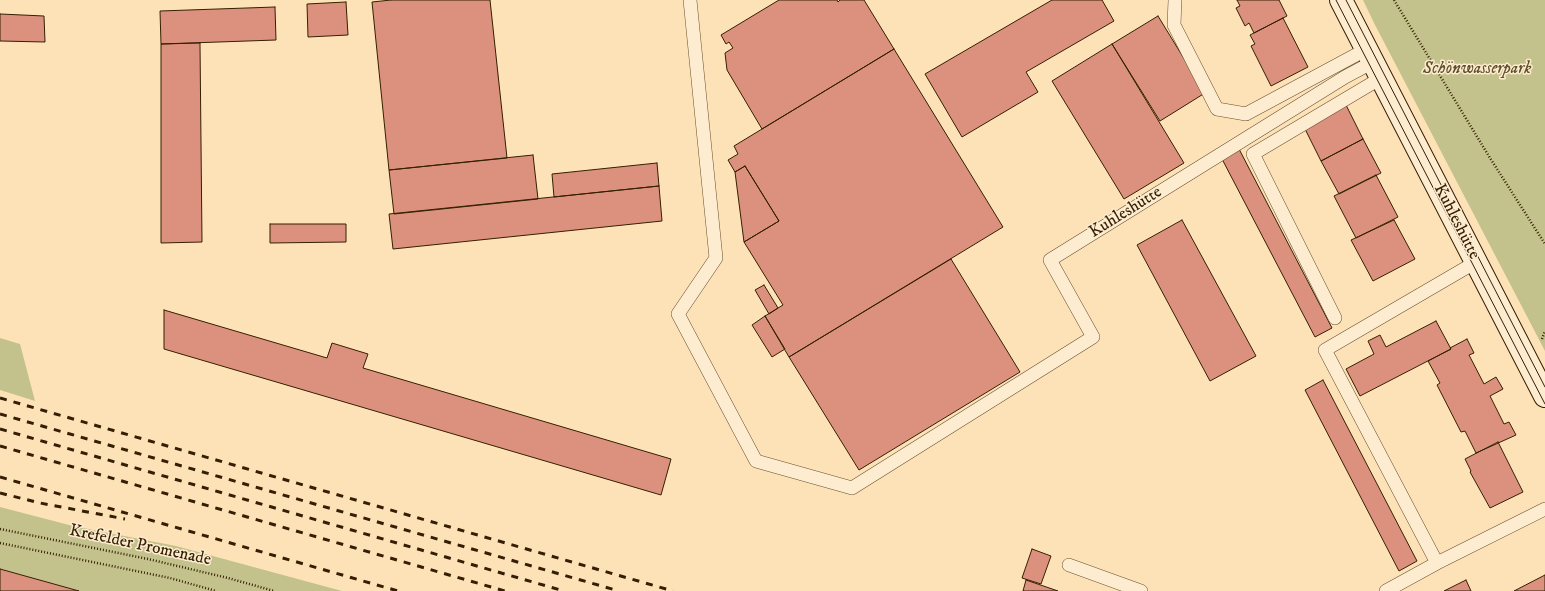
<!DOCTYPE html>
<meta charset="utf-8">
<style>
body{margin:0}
canvas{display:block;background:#fee2b7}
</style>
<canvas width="1545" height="591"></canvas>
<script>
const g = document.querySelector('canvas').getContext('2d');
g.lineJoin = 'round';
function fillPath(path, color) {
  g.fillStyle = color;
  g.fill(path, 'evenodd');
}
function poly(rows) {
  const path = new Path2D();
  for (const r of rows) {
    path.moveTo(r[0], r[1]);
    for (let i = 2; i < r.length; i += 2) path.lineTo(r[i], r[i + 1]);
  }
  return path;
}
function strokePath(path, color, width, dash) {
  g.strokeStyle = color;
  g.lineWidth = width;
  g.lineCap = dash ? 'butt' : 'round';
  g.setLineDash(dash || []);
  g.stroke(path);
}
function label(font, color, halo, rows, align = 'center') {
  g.font = font + ' "IM FELL DW Pica",serif';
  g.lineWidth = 3;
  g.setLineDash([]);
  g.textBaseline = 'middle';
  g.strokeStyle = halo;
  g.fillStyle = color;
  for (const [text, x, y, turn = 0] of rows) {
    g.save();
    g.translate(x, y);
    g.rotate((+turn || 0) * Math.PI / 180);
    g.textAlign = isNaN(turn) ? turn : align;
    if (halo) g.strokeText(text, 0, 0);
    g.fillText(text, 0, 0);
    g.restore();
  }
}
fillPath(poly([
 [1363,0,1545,0,1545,351,1374,23],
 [0,338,20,344,35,401,0,390],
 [0,507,73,526,176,546,342,591,79,591,0,569]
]), '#c4c28c');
const building = poly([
 [391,0,490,0,507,158,389,170,372,2,391,0],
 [779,0,837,0,838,2,840,0,864,0,894,49,762,129,727,70,725,53,733,48,729,42,726,44,721,35,779,0],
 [1052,0,1102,0,1114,21,1026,72,1038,92,962,137,925,74,1052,0],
 [1237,0,1279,0,1287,16,1254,33,1249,23,1245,26,1236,8,1240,6,1237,0],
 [346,2,348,35,308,37,307,4,346,2],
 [275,7,276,40,161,44,160,11,275,7],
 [0,14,44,16,45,42,0,41,0,14],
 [1158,16,1205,93,1160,121,1112,44,1158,16],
 [1283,18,1308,67,1271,86,1251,46,1255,44,1250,35,1283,18],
 [200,43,202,242,161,243,161,44,200,43],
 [1112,44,1184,163,1124,199,1052,81,1112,44],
 [894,49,1003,227,789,357,765,316,783,305,744,242,779,221,745,166,735,172,728,160,738,154,734,146,894,49],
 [1345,103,1363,139,1321,161,1304,127,1345,103],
 [1363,139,1381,173,1339,194,1321,161,1363,139],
 [1239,149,1332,328,1315,337,1222,159,1239,149],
 [533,155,538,199,394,214,389,170,533,155],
 [657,163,659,186,554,197,552,174,657,163],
 [745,166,779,221,744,242,735,172,745,166],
 [1376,175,1398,217,1356,238,1334,196,1376,175],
 [659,186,662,221,393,249,389,214,659,186],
 [1182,220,1256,356,1210,381,1137,245,1182,220],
 [1394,220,1415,259,1373,281,1351,240,1394,220],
 [270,224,346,224,346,242,270,243,270,224],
 [951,259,1020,372,859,470,789,357,951,259],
 [764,285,778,308,769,314,755,290,764,285],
 [164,310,327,358,332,343,368,354,363,368,671,459,661,495,164,349,164,310],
 [765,316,785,349,772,357,752,325,765,316],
 [1436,321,1451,349,1360,396,1346,369,1374,354,1368,341,1380,335,1386,347,1436,321],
 [1467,339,1474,353,1469,355,1484,384,1496,377,1503,389,1490,396,1504,424,1509,422,1516,435,1476,453,1465,431,1461,432,1437,385,1440,383,1428,361,1451,349,1450,348,1467,339],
 [1323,380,1417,561,1399,571,1305,390,1323,380],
 [1498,442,1523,492,1490,508,1470,472,1471,471,1465,459,1498,442],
 [1032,549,1051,556,1041,584,1022,578,1032,549],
 [0,569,79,591,0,591,0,569],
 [1545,575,1545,591,1514,591,1545,575],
 [1026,580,1058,591,1023,591,1026,580],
 [1466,580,1471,591,1444,591,1466,580]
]);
fillPath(building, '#dc917e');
strokePath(building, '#341f02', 1);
const lane = poly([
 [690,0,716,258,678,314,756,461,852,488,1093,337,1050,260,1345,77,1373,62],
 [1175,0,1174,25,1217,109,1246,114,1367,49],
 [1335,318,1253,154,1381,78],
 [1437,563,1325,350,1476,262],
 [1069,565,1141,591],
 [1386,591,1437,563,1545,509]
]);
const secondary = poly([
 [1341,0,1545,396]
]);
strokePath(lane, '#66502f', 14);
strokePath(secondary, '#341f02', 24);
strokePath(poly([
 [1394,0,1490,158,1545,244],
 [1542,339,1545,331],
 [0,529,148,559,228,578,274,591],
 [0,543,170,578,216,591]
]), '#341f02', 2.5, [1, 2]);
strokePath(lane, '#feecd0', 13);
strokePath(secondary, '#feecd0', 22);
strokePath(poly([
 [1336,0,1545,404],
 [1346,0,1545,387]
]), '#341f02', 1);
strokePath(poly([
 [0,398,673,591],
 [0,414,619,591],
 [0,429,564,591],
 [0,446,505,591],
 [0,477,398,591],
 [0,493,40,503,125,519]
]), '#341f02', 3, [7, 7]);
label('italic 17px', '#5f502b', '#feecd0', [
 ["Schönwasserpark",1477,69]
]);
label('17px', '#341f02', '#feecd0', [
 ["Kuhleshütte",1126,213,-32],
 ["Kuhleshütte",1456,222,63],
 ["Krefelder Promenade",140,546,12]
]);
</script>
